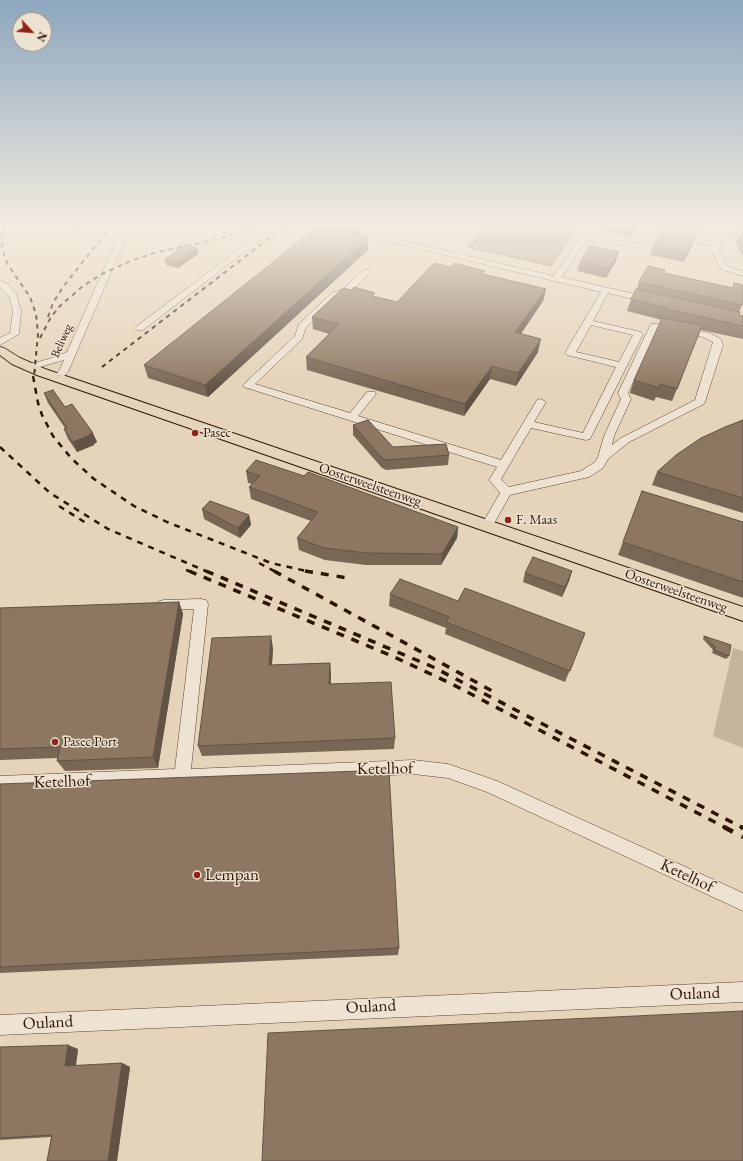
<!DOCTYPE html>
<style>
body{margin:0}
#map{position:relative;width:743px;height:1161px;overflow:hidden;background:#e5d3ba;font-family:"EB Garamond",serif}
canvas{display:block}
.north{position:absolute;left:12px;top:12px;width:40px;height:40px;box-sizing:border-box;background:#eee2d2;border:1px solid #a1907f;border-radius:50%;rotate:116deg;font-size:11px;font-weight:700;line-height:16px;text-align:center;color:#2d1403}
.north::after{content:'';display:block;margin:auto;width:14px;height:18px;background:#8f2418;clip-path:polygon(50% 0,100% 100%,50% 72%,0 100%)}
</style>
<div id="map">
<canvas width="743" height="1161"></canvas>
<div class="north">N</div>
</div>
<script>
const g = document.querySelector('canvas').getContext('2d');
g.lineJoin = 'round';
function fillPath(path, color) {
  g.fillStyle = color;
  g.fill(path, 'evenodd');
}
function poly(rows) {
  const path = new Path2D();
  for (const r of rows) {
    path.moveTo(r[0], r[1]);
    for (let i = 2; i < r.length; i += 2) path.lineTo(r[i], r[i + 1]);
  }
  return path;
}
function strokePath(path, color, width, dash) {
  g.strokeStyle = color;
  g.lineWidth = width;
  g.lineCap = dash ? 'butt' : 'round';
  g.setLineDash(dash || []);
  g.stroke(path);
}
function label(font, color, halo, rows, align = 'center') {
  g.font = font + ' "EB Garamond",serif';
  g.lineWidth = 3;
  g.setLineDash([]);
  g.textBaseline = 'middle';
  g.strokeStyle = halo;
  g.fillStyle = color;
  for (const [text, x, y, turn = 0] of rows) {
    g.save();
    g.translate(x, y);
    g.rotate((+turn || 0) * Math.PI / 180);
    g.textAlign = isNaN(turn) ? turn : align;
    if (halo) g.strokeText(text, 0, 0);
    g.fillText(text, 0, 0);
    g.restore();
  }
}
fillPath(poly([
 [732,227,740,228,743,234,743,242,734,241,727,238],
 [733,648,743,651,743,748,713,736]
]), '#c6b39b');
const water = poly([
 [487,226,579,226,551,266,468,247,487,226],
 [675,226,713,226,695,235,678,231,675,226]
]);
fillPath(water, '#a6927c');
strokePath(water, '#76604c', 1);
const minor = poly([
 [123,226,131,226,68,372,61,379,58,380,53,377,59,371,64,360,29,370,26,369,24,367,26,365,49,359,67,352,123,226],
 [270,226,278,226,143,330,137,330,135,328,137,326,270,226],
 [323,226,338,226,554,276,588,226,596,226,589,236,637,244,643,241,650,226,658,226,656,231,714,242,720,226,728,226,719,249,727,266,743,271,743,276,721,269,711,249,712,246,653,235,649,244,638,248,587,240,561,277,652,298,653,300,652,302,649,303,608,293,593,321,641,332,643,334,590,439,586,440,531,428,501,479,509,487,581,471,595,462,598,457,604,436,621,399,618,393,651,324,665,323,709,333,721,339,723,345,705,402,704,404,629,442,608,459,603,468,589,477,510,495,491,529,487,530,483,529,481,526,500,493,489,480,497,467,244,387,243,385,295,336,299,324,332,293,343,289,363,270,369,270,370,272,369,274,349,293,338,297,306,327,302,339,255,384,350,413,367,392,375,392,376,394,358,416,501,460,537,400,541,399,546,402,534,422,583,433,616,367,567,355,565,353,601,292,323,226],
 [591,325,633,335,619,362,576,352,591,325],
 [657,329,665,329,703,337,713,342,695,400,621,438,612,445,614,436,631,399,628,393,657,329],
 [0,280,9,285,16,294,21,311,19,334,0,345,0,338,10,333,13,311,9,296,0,287,0,280],
 [201,599,206,600,208,604,191,769,413,760,448,764,497,781,743,893,743,911,487,792,448,778,413,774,0,792,0,776,175,769,194,609,164,610,159,609,157,605,159,601,164,600,201,599],
 [743,982,743,1002,0,1035,0,1015,743,982]
]);
const major = poly([
 [0,347,4,348,20,358,45,369,743,607,743,621,37,375,12,364,0,355,0,347]
]);
strokePath(minor, '#5b4431', 1);
strokePath(major, '#2d1403', 2);
fillPath(minor, '#eee2d2');
fillPath(major, '#e5d3ba');
strokePath(poly([
 [6,226,1,240,3,252,8,265,30,297,36,314,38,334,34,377],
 [48,317,53,303,63,287,111,226],
 [40,338,51,317,60,306,83,286,102,274,128,262,154,253,219,239,256,226],
 [102,367,285,226]
]), '#2d1403', 2, [4.5, 4.5]);
strokePath(poly([
 [33,376,38,403,42,415,53,436,71,458,94,479,134,506,167,522,271,563,311,572],
 [0,447,50,493,108,529,208,572],
 [59,506,86,523],
 [259,563,276,572],
 [186,570,192,572]
]), '#2d1403', 2.5, [6, 6]);
strokePath(poly([
 [189,571,392,656,450,683,726,828],
 [206,571,433,667,743,828],
 [274,571,494,692],
 [305,571,348,578]
]), '#2d1403', 3.5, [8, 8]);
strokePath(poly([
 [724,827,743,837],
 [741,827,743,828]
]), '#2d1403', 4.5, [10, 10]);
fillPath(poly([
 [57,226,83,226,75,231],
 [601,226,637,226,632,235,626,238,624,235,600,229],
 [322,228,361,229,361,237,368,250,208,397,148,378,144,365],
 [740,234,743,234,743,256,736,243],
 [653,246,692,246,684,262,650,255],
 [197,248,198,254,178,268,166,265,165,259],
 [616,261,606,278,577,271,580,262],
 [664,273,733,288,734,283,742,305,739,312,739,315,743,316,743,339,701,330,672,401,656,397,654,401,630,393,634,380,662,320,627,311,631,299,637,289,639,282],
 [484,274,546,289,543,301,521,334,538,352,516,386,490,379,464,416,307,370,306,357,329,334,313,329,312,317,351,290,397,302],
 [44,393,65,407,97,442,94,444,94,445,77,452,68,439,64,429,65,428,48,403],
 [743,420,743,513,652,485,657,472],
 [353,425,393,447,449,455,448,465,386,470,382,468,353,435],
 [246,471,304,476,458,527,457,538,441,565,366,565,325,560,299,550,297,538,311,521,251,499,249,487,252,484,248,483],
 [642,491,743,522,743,598,618,555],
 [202,509,249,515,251,525,240,538,204,519],
 [572,571,569,581,562,597,523,582,525,573],
 [390,594,458,601,585,633,565,682,445,634,446,628,389,606],
 [179,602,183,614,158,768,65,771,57,761,57,758,0,760,0,608],
 [704,636,729,656,726,659,712,653,713,650,703,639],
 [273,648,272,665,330,663,331,684,395,738,394,749,202,756,198,746],
 [0,784,399,948,398,955,0,973],
 [0,1047,78,1049,76,1066,122,1063,130,1067,117,1161,47,1161,51,1137,0,1140]
]), '#796654');
fillPath(poly([
 [73,226,83,226,75,231],
 [635,226,637,226,632,235,626,238,628,229],
 [361,229,361,241,354,235],
 [695,237,692,246,684,262,687,253],
 [368,238,368,250,208,397,205,385],
 [197,248,198,254,178,268,177,262],
 [619,252,616,261,606,278,609,268],
 [546,289,543,301,513,345,515,332],
 [541,339,538,352,516,386,518,373],
 [492,366,490,379,464,416,465,404],
 [93,433,97,442,94,444,94,445,77,452,73,442],
 [249,515,251,525,240,538,238,528],
 [458,527,457,538,441,565,442,554],
 [572,571,569,581,562,597,565,587],
 [179,602,183,614,158,768,153,757],
 [271,636,273,648,271,677,269,665],
 [330,663,331,675,330,695,329,684],
 [68,1045,78,1049,75,1070,65,1066],
 [122,1063,130,1067,117,1161,108,1161]
]), '#635345');
const building = poly([
 [324,226,349,226,361,229,354,235,368,238,205,385,144,365,317,227,322,228,324,226],
 [625,226,635,226,628,229,625,226],
 [661,230,695,237,687,253,653,246,661,230],
 [740,234,743,234,743,240,740,234],
 [185,245,197,248,177,262,165,259,185,245],
 [590,246,619,252,609,268,580,262,590,246],
 [434,263,451,267,454,263,485,271,482,274,546,289,515,332,541,339,518,373,492,366,465,404,306,357,339,324,312,317,343,288,351,290,354,287,375,293,372,296,397,302,434,263],
 [648,266,665,270,664,273,733,288,734,283,743,285,743,301,742,305,639,282,648,266],
 [636,289,740,312,739,315,743,316,743,326,667,309,667,308,631,299,636,289],
 [662,318,702,325,677,389,660,384,659,388,634,380,662,318],
 [53,390,65,407,72,404,93,433,89,434,90,435,73,442,64,429,67,428,44,393,53,390],
 [368,420,393,447,446,444,449,455,386,460,382,458,353,425,368,420],
 [743,420,743,498,657,472,676,455,701,438,725,427,743,420],
 [256,460,304,476,308,472,458,527,442,554,366,553,324,548,297,538,318,512,249,487,260,476,246,471,256,460],
 [642,491,743,522,743,582,623,542,642,491],
 [210,501,249,515,238,528,202,509,210,501],
 [533,557,572,571,565,587,525,573,533,557],
 [400,579,458,601,465,588,585,633,570,671,446,622,449,617,390,594,400,579],
 [179,602,153,757,57,761,60,747,0,749,0,608,179,602],
 [271,636,269,665,330,663,329,684,391,682,395,738,198,746,212,638,271,636],
 [704,636,731,645,729,656,714,650,715,647,704,636],
 [389,770,399,948,0,967,0,784,389,770],
 [743,1011,743,1161,262,1161,268,1033,743,1011],
 [68,1045,65,1066,122,1063,108,1161,47,1161,52,1135,0,1138,0,1047,68,1045]
]);
fillPath(building, '#8d7762');
strokePath(building, '#635345', 1);
const sky = g.createLinearGradient(0, 0, 0, 389);
sky.addColorStop(0, '#8da6bd');
sky.addColorStop(0.58, '#f3ebe0');
sky.addColorStop(1, '#f3ebe000');
g.fillStyle = sky;
g.fillRect(0, 0, 743, 389);
for (const [x, y, r, color] of [
 [195,433,4,"#8f2418"],
 [508,520,4,"#8f2418"],
 [55,742,4,"#8f2418"],
 [197,875,4,"#8f2418"]
]) {
  const dot = new Path2D();
  dot.arc(x, y, r, 0, 2 * Math.PI);
  g.fillStyle = color;
  g.fill(dot);
  strokePath(dot, '#eee2d2', 1.5);
}
label('12px', '#2d1403', '#eee2d2', [
 ["Beliweg",62,341,-66]
]);
label('14px', '#2d1403', '#eee2d2', [
 ["Pasec",203,433],
 ["F. Maas",516,520],
 ["Pasec Port",63,742]
], 'left');
label('14px', '#2d1403', '#eee2d2', [
 ["Oosterweelsteenweg",370,485,19],
 ["Oosterweelsteenweg",676,591,19]
]);
label('17px', '#2d1403', '#eee2d2', [
 ["Ketelhof",385,769,-1],
 ["Ketelhof",62,782,-2],
 ["Ketelhof",687,876,25],
 ["Ouland",695,994,-2],
 ["Ouland",371,1007,-3],
 ["Ouland",48,1023,-3]
]);
label('17px', '#2d1403', '#eee2d2', [
 ["Lempan",205,875]
], 'left');
</script>
